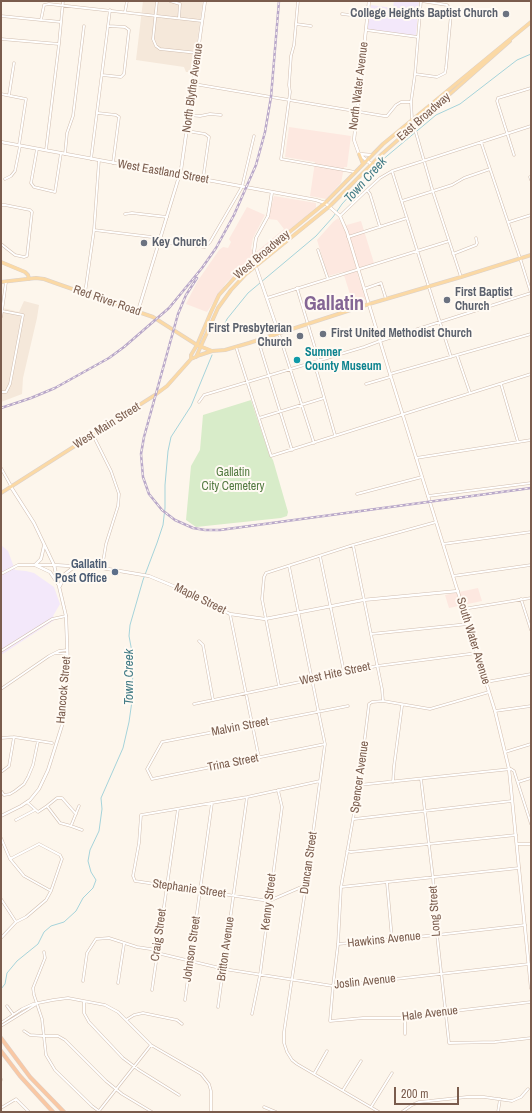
<!DOCTYPE html>
<style>
body{margin:0}
#map{position:relative;width:532px;height:1113px;overflow:hidden;background:#fdf6ec;font-family:"Archivo Narrow",sans-serif}
canvas{display:block}
.frame{position:absolute;inset:0;border:2px solid #7a5c4d;pointer-events:none}
.scale{position:absolute;left:394px;top:1087px;width:65px;height:18px;box-sizing:border-box;border:2px solid #7a5c4d;border-top:0;padding-left:5px;font-size:12px;line-height:14px;white-space:nowrap;color:#7a5c4d;-webkit-text-stroke:3px #fffaf3;paint-order:stroke}
</style>
<div id="map">
<canvas width="532" height="1113"></canvas>
<div class="frame"></div>
<div class="scale">200 m</div>
</div>
<script>
const g = document.querySelector('canvas').getContext('2d');
g.lineJoin = 'round';
function fillPath(path, color) {
  g.fillStyle = color;
  g.fill(path, 'evenodd');
}
function poly(rows) {
  const path = new Path2D();
  for (const r of rows) {
    path.moveTo(r[0], r[1]);
    for (let i = 2; i < r.length; i += 2) path.lineTo(r[i], r[i + 1]);
  }
  return path;
}
function strokePath(path, color, width, dash) {
  g.strokeStyle = color;
  g.lineWidth = width;
  g.lineCap = dash ? 'butt' : 'round';
  g.setLineDash(dash || []);
  g.stroke(path);
}
function label(font, color, halo, rows, align = 'center') {
  g.font = font + ' "Archivo Narrow",sans-serif';
  g.lineWidth = 4;
  g.setLineDash([]);
  g.textBaseline = 'middle';
  g.strokeStyle = halo;
  g.fillStyle = color;
  for (const [text, x, y, turn = 0] of rows) {
    g.save();
    g.translate(x, y);
    g.rotate((+turn || 0) * Math.PI / 180);
    g.textAlign = isNaN(turn) ? turn : align;
    if (halo) g.strokeText(text, 0, 0);
    g.fillText(text, 0, 0);
    g.restore();
  }
}
fillPath(poly([
 [143,1,203,1,193,72,186,72,184,67,136,60],
 [24,301,39,305,37,318,23,378,22,394,1,402,1,302,3,308,19,312]
]), '#f5e8da');
fillPath(poly([
 [289,127,351,136,347,167,344,167,341,183,326,199,310,196,315,162,285,157],
 [274,196,316,203,316,208,237,273,226,283,207,312,186,304,197,282,219,250,223,247,228,248,231,242,229,239,247,207,265,215,253,238,251,249,256,252,284,229,277,220,268,219],
 [338,218,343,226,361,221,374,263,356,269,367,303,354,307,343,272,328,276,317,240,333,222],
 [478,588,482,601,449,608,445,595]
]), '#fde8e0');
fillPath(poly([
 [394,1,419,1,416,36,367,30,371,5,393,8],
 [1,545,8,551,15,570,26,571,34,573,54,587,60,604,53,616,56,619,1,655]
]), '#f3e8fa');
fillPath(poly([
 [251,400,269,454,273,460,288,512,287,516,281,518,196,527,186,520,191,466,200,450,203,415]
]), '#d8ecc9');
strokePath(poly([
 [222,330,227,319,248,293,316,236,333,217,342,204,381,161,436,115,460,104,517,60,531,54],
 [1,989,5,984,7,973,17,961,38,944,44,932,51,926,64,922,76,911,83,898,93,888,96,880,91,872,88,861,90,850,99,831,102,809,101,798,123,748,129,722,133,694,132,652,129,636,130,625,143,580,157,543,163,525,165,508,165,485,168,451,171,437,191,406,212,355]
]), '#a5d3da', 1);
const minor = poly([
 [157,1,153,39,156,46,160,49,198,53],
 [170,1,180,4,179,18],
 [298,1,294,45,291,56,289,85,290,92,289,100,281,159,355,172],
 [421,1,415,74,411,102,412,119,433,192,461,277],
 [125,12,127,1],
 [342,14,367,17],
 [1,16,61,22],
 [41,20,44,5,49,4,202,21],
 [296,24,311,26],
 [366,30,418,37],
 [1,39,59,44],
 [415,74,437,77,445,73,446,68,451,14,450,9,447,5,421,1],
 [102,75,121,77,124,74,129,30,125,27,109,26],
 [194,84,384,116,387,116,396,105,401,102,411,102],
 [1,94,26,99,19,145],
 [9,95,14,63],
 [98,113,116,115,119,117,113,163],
 [189,115,200,116,210,114,221,115],
 [187,131,205,134,209,137,203,179],
 [481,142,520,258,531,293],
 [37,149,31,183,34,187,55,192,61,153],
 [46,150,59,44,63,1],
 [65,154,67,133,73,116,84,26],
 [514,155,497,101,498,98,531,88],
 [91,159,110,10],
 [392,171,451,357],
 [530,177,531,180],
 [5,179,11,176,15,171,20,146],
 [367,190,370,194,380,227],
 [402,201,452,185,464,178,490,169],
 [1,205,5,205,30,210,32,212,27,256,24,257,15,255,1,244],
 [125,214,132,213,167,217],
 [340,216,367,190,380,178,392,171,531,126],
 [509,222,531,215],
 [94,230,160,238],
 [348,237,407,218],
 [159,242,205,247,210,242,242,187,254,136],
 [318,250,328,279],
 [453,254,476,245,477,243,476,238],
 [297,288,319,361],
 [364,289,381,283,386,299],
 [85,293,94,230,99,160],
 [267,298,449,241],
 [2,311,6,282],
 [1,317,2,311,23,315,10,384,6,392,1,392],
 [279,334,314,443],
 [258,340,292,450],
 [236,347,271,456,531,374],
 [457,355,470,393],
 [314,362,335,435],
 [390,374,531,334],
 [366,384,390,377],
 [501,384,518,442],
 [199,402,204,395,364,347,380,341,531,293],
 [259,418,324,398],
 [93,435,111,471,119,494,118,506,106,544,102,568],
 [416,458,531,440],
 [1,468,11,486],
 [357,494,422,477],
 [428,496,531,483],
 [443,544,531,532],
 [353,545,382,689,383,701],
 [320,556,344,672],
 [289,566,325,744,306,885,284,1032,284,1043,287,1052,292,1060,297,1064,379,1112],
 [1,574,18,565,54,565],
 [453,576,531,565],
 [521,599,531,630],
 [463,609,531,598],
 [230,614,259,758],
 [371,634,468,624],
 [199,641,203,645,213,700],
 [1,651,52,619,66,616],
 [56,653,67,654],
 [486,682,531,674],
 [279,686,262,599,264,577,266,573,353,545,436,522],
 [1,689,49,656,59,651,67,650],
 [489,692,430,709,383,701,372,702,369,704,359,785,341,887,338,944,333,986,330,1021,363,1018,405,1018,446,1012,531,1002],
 [194,704,377,666,477,653],
 [495,711,531,706],
 [1,738,14,737,52,743],
 [325,744,152,779,147,769,162,742,348,706],
 [505,752,531,744],
 [1,772,9,766,14,737],
 [421,779,433,878,437,935,449,1043,495,1042,531,1038],
 [393,782,394,766,402,706],
 [518,782,531,778],
 [359,785,511,769,514,771,531,824],
 [1,791,4,795,10,794,15,791,24,784,28,777,33,765,38,741],
 [27,802,38,812,47,806,60,823,71,826,79,806],
 [47,806,57,798,62,798,76,814],
 [354,819,512,801],
 [16,820,35,810],
 [71,826,82,830],
 [1,838,10,859,24,876,51,891],
 [517,844,531,844],
 [347,851,351,852,516,835],
 [387,883,392,939],
 [306,885,269,901,135,881,133,876,139,843,141,815,247,797,320,781],
 [341,887,519,868],
 [1,899,16,922],
 [1,938,16,922,26,917,46,900,51,891,62,859,60,855,39,844,10,859],
 [338,944,437,935,525,925],
 [44,952,45,958,33,988,34,995,42,1019,46,1055,55,1070,92,1106,100,1112],
 [157,953,224,969,333,986,529,964],
 [83,981,87,953,96,939,109,938,137,947,157,950],
 [118,983,124,944],
 [152,990,178,809],
 [185,1000,212,803],
 [84,1001,84,1013,89,1022,123,1058,139,1070,179,1095],
 [7,1006,13,1014],
 [218,1007,247,797],
 [252,1014,260,975,282,807,278,790],
 [405,1018,405,1034],
 [126,1020,134,1015,143,1013,177,1020,182,1024],
 [1,1023,22,1009,33,1004,53,1000,68,998,105,1005,118,1012,151,1045,201,1074,209,1084,211,1091,211,1112],
 [1,1026,35,1005],
 [24,1031,30,1035,43,1036,58,1036,65,1040,106,1081,122,1094,152,1112],
 [314,1074,327,1051],
 [1,1079,1,1080],
 [343,1090,361,1061],
 [264,1107,276,1112],
 [371,1107,392,1073],
 [1,1108,16,1099,29,1112],
 [99,1111,151,1045],
 [402,1112,412,1105,419,1102,467,1097,484,1097,512,1101,521,1097,528,1089],
 [498,1112,500,1099]
]);
const tertiary = poly([
 [1,142,316,200,325,203],
 [272,192,268,216,256,238,254,252,256,267,279,334],
 [138,311,181,170,205,1],
 [44,546,41,559,35,565,50,572,58,584],
 [54,565,102,568,149,576,183,590,230,614,265,619,363,600,458,591],
 [60,586,65,574,74,567],
 [1,816,21,806,30,800,39,789,48,770,64,719,68,670,66,616,54,565,34,523,11,487]
]);
const secondary = poly([
 [369,1,354,140,359,154,371,164],
 [360,154,371,155],
 [325,203,340,216,347,232,390,374,495,711,509,769,531,988]
]);
const primary = poly([
 [359,154,363,164],
 [1,262,25,272,28,275,29,279],
 [1,282,36,278,44,279,58,284,153,317,197,345,212,351],
 [196,357,218,308,231,290,246,274,330,206,382,154,510,41],
 [191,359,191,355,197,345,211,312,219,295,238,274,325,203,383,144,531,22],
 [1,493,155,395,167,386,191,359,200,355,212,351,225,350,249,343,369,304,461,277,531,255]
]);
const trunk = poly([
 [1,1038,30,1077,64,1112],
 [1,1051,20,1076,53,1112]
]);
strokePath(minor, '#d1beb0', 3);
strokePath(tertiary, '#d1beb0', 3.5);
strokePath(secondary, '#d6c0b0', 3.5);
strokePath(primary, '#dad1cd', 4);
strokePath(trunk, '#dad1cd', 4.5);
strokePath(minor, '#fff', 2);
strokePath(tertiary, '#fff', 2.5);
strokePath(secondary, '#fff', 2.5);
strokePath(primary, '#fbd9a5', 3);
strokePath(trunk, '#f9c8a4', 3.5);
const rail = poly([
 [197,278,186,295,178,314,144,437,141,454,143,477,149,494,162,510,175,520,193,528,205,530,220,530,531,488],
 [1,408,31,398,55,388,109,358,124,347,169,308,202,268,216,248,234,215,256,165,265,132,271,97,279,1]
]);
strokePath(rail, '#b9a8c9', 2.5);
strokePath(rail, '#fffaf3', 1, [3]);
for (const [x, y, r, color] of [
 [506,14,4,"#6b7280"],
 [144,243,4,"#6b7280"],
 [447,300,4,"#6b7280"],
 [323,334,4,"#6b7280"],
 [300,336,4,"#6b7280"],
 [297,360,4,"#0f9aa8"],
 [115,572,4,"#5c6f8a"]
]) {
  const dot = new Path2D();
  dot.arc(x, y, r, 0, 2 * Math.PI);
  g.fillStyle = color;
  g.fill(dot);
  strokePath(dot, '#fffaf3', 1.5);
}
label('bold 12px', '#5b616d', '#fffaf3', [
 ["College Heights Baptist Church",498,14,"right"],
 ["Key Church",152,243],
 ["First Baptist",455,293],
 ["Church",455,307],
 ["First Presbyterian",292,329,"right"],
 ["Church",292,343,"right"],
 ["First United Methodist Church",331,334]
], 'left');
label('12px', '#7a5c4d', '#fffaf3', [
 ["North Water Avenue",359,86,-83],
 ["North Blythe Avenue",193,88,-82],
 ["East Broadway",424,117,-41],
 ["West Eastland Street",163,172,10],
 ["West Broadway",262,255,-40],
 ["Red River Road",107,301,19],
 ["West Main Street",107,426,-32],
 ["Maple Street",200,599,26],
 ["South Water Avenue",473,641,73],
 ["West Hite Street",335,674,-12],
 ["Hancock Street",64,690,-85],
 ["Malvin Street",240,727,-11],
 ["Trina Street",233,763,-11],
 ["Spencer Avenue",360,777,-82],
 ["Duncan Street",309,863,-82],
 ["Stephanie Street",189,889,8],
 ["Kenny Street",269,902,-83],
 ["Long Street",435,911,-94],
 ["Craig Street",159,935,-82],
 ["Hawkins Avenue",384,940,-6],
 ["Johnson Street",192,949,-82],
 ["Britton Avenue",226,949,-82],
 ["Joslin Avenue",365,982,-6],
 ["Hale Avenue",430,1014,-7]
]);
label('bold 12px', '#0d838f', '#fffaf3', [
 ["Sumner",305,353],
 ["County Museum",305,367]
], 'left');
label('12px', '#537a41', '#fffaf3', [
 ["Gallatin",233,473],
 ["City Cemetery",233,487]
]);
label('bold 12px', '#4e5e75', '#fffaf3', [
 ["Gallatin",107,565],
 ["Post Office",107,579]
], 'right');
label('italic 13px', '#437c86', '#fffaf3', [
 ["Town Creek",366,180,-48],
 ["Town Creek",130,677,-90]
]);
label('bold 20px', '#846695', '#fffaf3', [
 ["Gallatin",334,305]
]);
</script>
